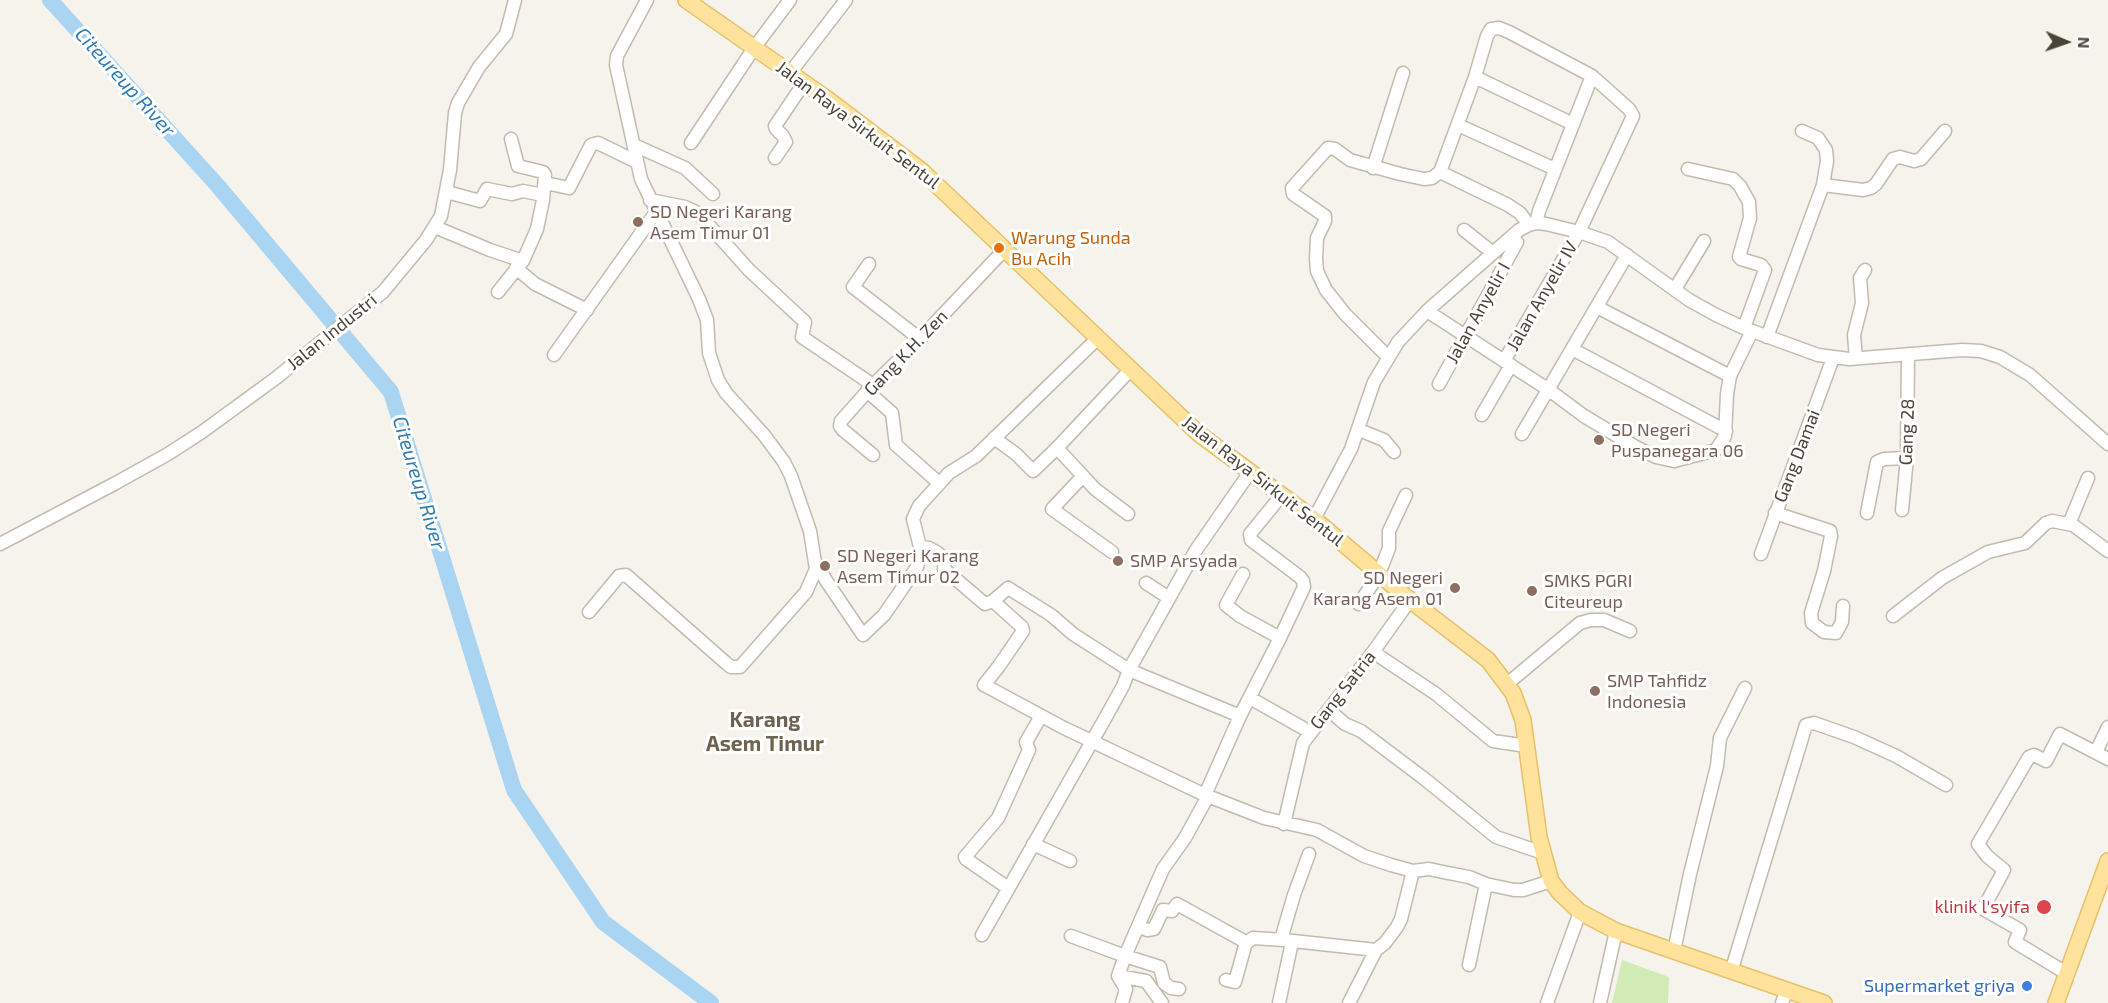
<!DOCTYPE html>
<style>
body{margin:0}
#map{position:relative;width:2108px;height:1003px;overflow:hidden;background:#f6f3ec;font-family:"Exo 2",sans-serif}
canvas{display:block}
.north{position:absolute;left:2036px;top:12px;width:60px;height:60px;-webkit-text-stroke:4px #fff;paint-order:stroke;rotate:92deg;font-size:16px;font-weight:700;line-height:24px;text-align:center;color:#4b4439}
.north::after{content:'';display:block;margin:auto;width:21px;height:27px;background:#4b4439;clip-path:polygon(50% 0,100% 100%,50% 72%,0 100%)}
</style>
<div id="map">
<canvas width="2108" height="1003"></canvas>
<div class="north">N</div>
</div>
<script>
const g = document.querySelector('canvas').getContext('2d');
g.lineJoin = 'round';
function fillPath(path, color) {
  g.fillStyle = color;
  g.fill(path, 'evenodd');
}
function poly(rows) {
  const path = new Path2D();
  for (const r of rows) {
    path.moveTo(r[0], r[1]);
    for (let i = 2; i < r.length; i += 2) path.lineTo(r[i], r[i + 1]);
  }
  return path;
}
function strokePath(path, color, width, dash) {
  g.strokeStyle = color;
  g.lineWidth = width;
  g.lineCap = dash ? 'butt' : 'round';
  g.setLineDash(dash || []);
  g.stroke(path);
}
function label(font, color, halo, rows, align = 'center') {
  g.font = font + ' "Exo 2",sans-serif';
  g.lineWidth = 6;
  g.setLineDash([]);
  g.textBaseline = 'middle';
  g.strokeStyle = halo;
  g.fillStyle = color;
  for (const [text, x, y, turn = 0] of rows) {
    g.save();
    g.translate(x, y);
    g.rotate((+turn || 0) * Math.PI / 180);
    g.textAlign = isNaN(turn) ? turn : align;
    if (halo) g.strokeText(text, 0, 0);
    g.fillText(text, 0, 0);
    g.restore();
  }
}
fillPath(poly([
 [1622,960,1669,977,1668,1003,1612,1003]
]), '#d2eab5');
strokePath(poly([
 [50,0,218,186,391,392,514,790,603,922,711,1003]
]), '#a9d4f2', 16);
const minor = poly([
 [790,73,846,0],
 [1475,77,1573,124],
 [1458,125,1555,169],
 [1802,131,1818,138,1826,150,1827,161,1823,185,1863,190,1871,188,1876,184,1893,159,1900,157,1914,161,1921,159,1945,131],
 [691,143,754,48,790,0],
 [634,145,685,168,713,194],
 [775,158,786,142,783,136,776,129,775,126,804,83],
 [1373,168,1403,73],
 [1688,169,1733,179,1740,186,1749,202,1750,218,1739,257,1741,259,1761,265,1765,270,1744,328],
 [545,183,569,188,591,145,594,144,598,143,637,162],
 [447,192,480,201,487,189,512,194,523,191,543,195],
 [650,200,685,207,698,213,749,270,805,322,802,337,873,385],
 [1536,223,1539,211,1592,76],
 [435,227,490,250,523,261,537,229,543,200,545,175,543,172,518,166,511,139],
 [1464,230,1493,253],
 [869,264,853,287,920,339],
 [516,268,535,284,587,310],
 [1675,289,1704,241],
 [498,292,522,262],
 [1427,311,1549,390,1584,416,1634,446,1656,457,1674,461,1716,450,1725,436,1727,394,1730,376,1597,307],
 [1767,337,1823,185],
 [1572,349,1726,431],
 [554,355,656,212],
 [1388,357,1345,314,1326,290,1317,271,1316,259,1317,238,1325,221,1325,216,1293,194,1292,188,1328,148,1335,149,1350,160,1400,174,1424,179,1432,178,1440,172],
 [1856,358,1854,335,1862,303,1860,278,1865,270],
 [1504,361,1579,232,1633,116,1629,109,1592,76,1509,32,1499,28,1491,29,1487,36,1475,77,1440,172,1508,205,1520,213,1529,225],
 [1730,376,1752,331],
 [1439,384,1517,242],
 [867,391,892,413,896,445,939,483],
 [1482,415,1511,365],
 [1359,430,1384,440,1394,452],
 [1522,434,1627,255],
 [994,438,1016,454,1033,471,1057,448,1131,369],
 [1057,448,1095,489,1128,514],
 [873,455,843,430,840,426,841,421,873,385,920,339,1005,249],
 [1083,476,1052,509,1112,552],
 [1902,510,1907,458,1908,354],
 [1775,513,1830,531,1831,536,1824,571,1811,613,1812,623,1824,632,1836,633,1842,622,1843,606],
 [1867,513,1877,462,1884,459,1907,458],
 [1314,519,1351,449,1374,382,1398,342,1427,311,1493,253,1519,230,1529,225,1536,223,1546,224,1579,232,1608,242,1689,300,1716,315,1744,328,1818,355,1849,359,1962,350,1981,351,2000,357,2030,375,2108,444],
 [2069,524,2088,478],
 [0,544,114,484,168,454,202,432,276,378,383,292,426,240,441,216,450,170,455,113,458,103,479,67,506,34,515,0],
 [920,547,929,548,938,553,945,561,944,569,985,604,993,601,1008,588,1051,615,1073,634,1129,670,1240,716],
 [1761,554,1833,358],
 [816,563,827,582,863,635,884,615,917,567,921,551,913,519,919,506,949,473,976,456,1098,338],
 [1243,574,1226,605,1240,616,1280,638],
 [1146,583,1169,598],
 [993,601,1022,627,1023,631,999,666,984,685,1064,728,1205,795,1264,818,1317,830,1364,856,1391,865,1413,871,1429,869,1448,873,1469,877,1486,884,1514,890,1523,890,1551,881],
 [1359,604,1379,574,1389,548,1389,531,1406,495],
 [589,612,619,576,626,575,726,663,731,667,740,667,806,592,816,569,810,531,791,476,784,462,764,435,726,393,718,380,709,353,707,320,699,299,641,179,616,65,617,56,647,0],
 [1893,616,1942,578,1988,552,2025,543,2046,523,2052,521,2073,525,2108,551],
 [1373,652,1436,694,1493,741,1527,746],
 [1507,684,1580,623,1591,620,1604,620,1630,631],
 [1250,698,1310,732],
 [1329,710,1345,724,1361,731,1426,780,1496,837,1543,853],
 [2096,752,2108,727],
 [1205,795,1240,716,1280,638,1304,587,1303,581,1300,577,1251,540,1250,534,1281,496],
 [1284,824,1303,743,1373,652,1410,600],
 [1033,844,1070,861],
 [1309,854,1294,895,1282,936,1284,940,1376,950],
 [1008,888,966,859,965,857,998,818,1029,750,1026,742,1041,716],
 [1139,927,1147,930,1154,929,1163,910,1172,911,1177,904,1242,940,1246,943,1245,946,1235,982,1226,980],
 [982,935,1107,715,1123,686,1129,670,1196,550,1250,472],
 [1071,936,1125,956,1160,967,1164,983,1171,988,1179,989],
 [1246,943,1253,938,1284,940],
 [1674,951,1690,874,1717,766,1720,738,1745,688],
 [1469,965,1486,884],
 [1731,972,1806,725,1814,723,1854,737,1896,756,1946,785],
 [2066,973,2015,942,2020,930,1983,909,2004,870,1987,856,1978,844,2029,757,2034,755,2046,761,2060,734,2108,759],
 [1118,976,1146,981,1162,1003],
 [1122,1003,1126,989,1118,976,1125,956,1163,869,1185,838,1208,796],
 [1279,1003,1292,942],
 [1349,1003,1376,950,1385,943,1397,927,1401,919,1413,871],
 [1547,1003,1580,912],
 [1600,1003,1616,931],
 [1782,1003,1786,991]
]);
const major = poly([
 [686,0,826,98,922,171,1199,434,1314,519,1410,600,1488,660,1513,693,1523,720,1539,837,1551,881,1560,893,1580,912,1616,931,1824,1003],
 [2056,1003,2108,861]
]);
strokePath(minor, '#c2bbae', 15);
strokePath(major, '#e6c16a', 18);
strokePath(minor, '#fff', 12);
strokePath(major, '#ffe39c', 15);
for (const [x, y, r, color] of [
 [638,222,6,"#8d6e63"],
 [999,248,6,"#e8710a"],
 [1599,440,6,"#8d6e63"],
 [1118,561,6,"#8d6e63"],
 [825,566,6,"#8d6e63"],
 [1455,588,6,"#8d6e63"],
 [1532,591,6,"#8d6e63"],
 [1595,691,6,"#8d6e63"],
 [2044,907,8,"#e0444e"],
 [2027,986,6,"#3f7fe0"]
]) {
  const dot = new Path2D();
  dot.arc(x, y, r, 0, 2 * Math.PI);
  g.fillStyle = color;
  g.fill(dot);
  strokePath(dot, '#fff', 2);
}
label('18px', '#4b4439', '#fff', [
 ["Jalan Raya Sirkuit Sentul",858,125,37],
 ["Jalan Anyelir IV",1542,296,-60],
 ["Jalan Anyelir I",1478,313,-61],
 ["Jalan Industri",332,332,-39],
 ["Gang K.H. Zen",906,353,-46],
 ["Gang 28",1907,432,-88],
 ["Gang Damai",1797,456,-69],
 ["Jalan Raya Sirkuit Sentul",1263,481,38],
 ["Gang Satria",1343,690,-52]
]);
label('18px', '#785e54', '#fff', [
 ["SD Negeri Karang",650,212],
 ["Asem Timur 01",650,233],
 ["SD Negeri",1611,430],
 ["Puspanegara 06",1611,451],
 ["SD Negeri Karang",837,556],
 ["Asem Timur 02",837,577],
 ["SMP Arsyada",1130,561],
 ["SD Negeri",1443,578,"right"],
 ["Karang Asem 01",1443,599,"right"],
 ["SMKS PGRI",1544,581],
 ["Citeureup",1544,602],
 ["SMP Tahfidz",1607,681],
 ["Indonesia",1607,702]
], 'left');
label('18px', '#c56008', '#fff', [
 ["Warung Sunda",1011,238],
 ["Bu Acih",1011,259]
], 'left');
label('18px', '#be3a42', '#fff', [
 ["klinik l'syifa",2030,907]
], 'right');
label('18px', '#366cbe', '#fff', [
 ["Supermarket griya",2015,986]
], 'right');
label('italic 20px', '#2e7ab2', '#fff', [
 ["Citeureup River",125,82,48],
 ["Citeureup River",419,483,73]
]);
label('bold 21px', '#6e6250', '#fff', [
 ["Karang",765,720],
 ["Asem Timur",765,744]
]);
</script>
